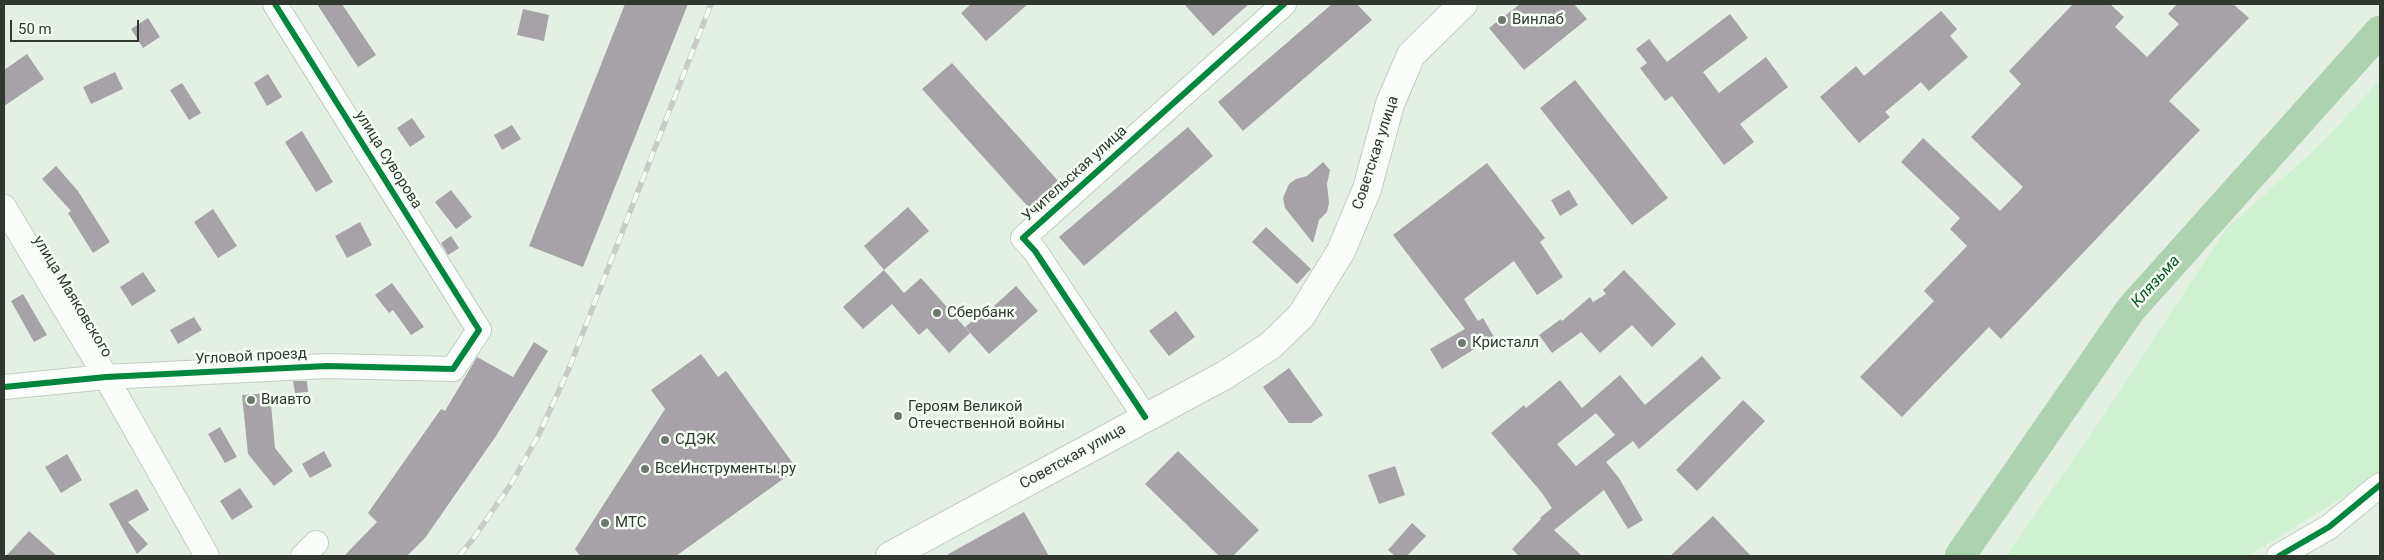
<!DOCTYPE html>
<meta charset="utf-8">
<style>
body{margin:0}
#map{position:relative;width:2384px;height:560px;overflow:hidden;background:#e5f0e5;font-family:Roboto,sans-serif}
canvas{display:block}
.frame{position:absolute;inset:0;border:5px solid #303830;pointer-events:none}
.scale{position:absolute;left:10px;top:20px;width:129px;height:22px;box-sizing:border-box;border:2px solid #303830;border-top:0;padding-left:6px;font-size:15px;line-height:18px;white-space:nowrap;color:#303830;-webkit-text-stroke:4px #f6fef6;paint-order:stroke}
</style>
<div id="map">
<canvas width="2384" height="560"></canvas>
<div class="frame"></div>
<div class="scale">50 m</div>
</div>
<script>
const g = document.querySelector('canvas').getContext('2d');
g.lineJoin = 'round';
function fillPath(path, color) {
  g.fillStyle = color;
  g.fill(path, 'evenodd');
}
function poly(rows) {
  const path = new Path2D();
  for (const r of rows) {
    path.moveTo(r[0], r[1]);
    for (let i = 2; i < r.length; i += 2) path.lineTo(r[i], r[i + 1]);
  }
  return path;
}
function strokePath(path, color, width, dash) {
  g.strokeStyle = color;
  g.lineWidth = width;
  g.lineCap = dash ? 'butt' : 'round';
  g.setLineDash(dash || []);
  g.stroke(path);
}
function label(font, color, halo, rows, align = 'center') {
  g.font = font + ' Roboto,sans-serif';
  g.lineWidth = 5;
  g.setLineDash([]);
  g.textBaseline = 'middle';
  g.strokeStyle = halo;
  g.fillStyle = color;
  for (const [text, x, y, turn = 0] of rows) {
    g.save();
    g.translate(x, y);
    g.rotate((+turn || 0) * Math.PI / 180);
    g.textAlign = isNaN(turn) ? turn : align;
    if (halo) g.strokeText(text, 0, 0);
    g.fillText(text, 0, 0);
    g.restore();
  }
}
fillPath(poly([
 [2380,80,2380,474,2248,556,2006,556,2096,427,2226,229,2318,147]
]), '#cef1d0');
strokePath(poly([
 [1960,556,2131,309,2380,31]
]), '#acd3ad', 31);
fillPath(poly([
 [317,4,342,4,376,55,358,67],
 [625,4,688,4,583,267,529,246],
 [971,4,1028,4,986,41,961,13],
 [1184,4,1249,4,1213,36],
 [1332,4,1357,4,1372,20,1243,131,1218,102],
 [1520,4,1574,4,1587,19,1524,70,1489,28],
 [2073,4,2110,4,2124,17,2115,27,2147,57,2179,24,2168,14,2177,4,2233,4,2249,18,2169,101,2200,130,2001,339,1989,327,1902,417,1860,377,1934,301,1924,291,1967,246,1950,229,1960,218,1901,162,1923,138,2000,211,2023,187,1971,137,2021,84,2009,71],
 [523,9,549,15,544,41,517,35],
 [1941,11,1957,29,1950,36,1968,57,1929,91,1921,82,1885,112,1890,117,1859,143,1820,97,1856,66,1864,76],
 [1730,14,1748,38,1703,72,1719,93,1766,57,1788,87,1740,124,1754,142,1724,165,1672,96,1665,101,1640,68,1647,63,1636,49,1649,39,1667,62],
 [148,18,160,37,143,48,131,29],
 [27,54,44,79,4,106,4,70],
 [952,63,1060,183,1031,210,922,89],
 [115,72,123,89,91,104,83,87],
 [268,74,282,97,267,106,254,83],
 [1575,80,1668,198,1632,225,1540,108],
 [182,83,201,113,189,120,170,90],
 [412,118,425,137,410,147,397,128],
 [512,125,521,139,502,150,494,135],
 [1188,127,1213,156,1084,266,1059,237],
 [302,131,333,182,316,192,285,142],
 [1323,162,1330,170,1327,184,1329,203,1327,212,1319,220,1313,243,1285,208,1283,198,1289,184,1296,179,1307,176],
 [1487,163,1545,238,1540,242,1563,277,1537,295,1514,261,1464,299,1478,321,1483,318,1494,337,1442,369,1430,349,1465,329,1393,235],
 [56,166,78,191,110,242,93,253,68,213,71,211,42,179],
 [451,190,472,217,456,229,435,202],
 [1569,190,1578,205,1560,216,1551,200],
 [908,207,929,231,884,270,864,246],
 [213,209,237,246,218,258,194,222],
 [360,222,372,245,347,258,335,236],
 [1266,227,1311,269,1297,284,1252,242],
 [451,236,459,248,448,255,441,243],
 [884,270,904,293,921,278,970,333,949,353,927,328,919,335,892,304,863,329,843,307],
 [1624,270,1676,324,1652,347,1632,325,1600,353,1581,332,1552,353,1539,335,1561,319,1562,321,1590,297,1593,302,1606,294,1603,290],
 [143,272,156,291,132,306,120,287],
 [392,283,424,327,411,335,393,310,389,313,375,295],
 [1016,286,1038,311,989,354,965,327,982,313,984,315],
 [23,294,47,335,34,342,11,301],
 [1176,311,1195,337,1169,356,1149,331],
 [194,317,202,330,178,344,170,330],
 [534,342,548,351,496,436,425,538,407,556,344,556,377,522,368,513,441,409,445,411,477,357,513,377],
 [701,354,718,377,726,371,797,469,676,556,580,556,575,549,665,409,651,390],
 [1702,356,1721,378,1639,449,1633,441,1606,462,1619,478,1643,520,1628,529,1604,490,1554,530,1582,556,1519,556,1512,549,1541,519,1540,518,1552,508,1542,493,1491,433,1524,405,1526,408,1560,380,1582,408,1620,375,1645,405],
 [1596,413,1615,435,1576,466,1557,444],
 [1289,368,1323,415,1311,423,1289,423,1263,387],
 [293,381,307,381,308,392,295,393],
 [270,393,275,448,293,471,274,486,248,454,242,395],
 [1743,400,1765,421,1697,491,1676,470],
 [220,427,237,457,225,463,208,434],
 [324,451,332,466,310,478,302,464],
 [1178,451,1259,530,1233,556,1219,556,1145,484],
 [67,454,82,480,61,493,45,467],
 [1395,466,1405,495,1379,504,1368,475],
 [240,488,253,507,232,520,220,501],
 [137,489,149,510,128,522,148,544,137,554,109,504],
 [1024,512,1049,556,945,556],
 [1713,516,1751,556,1670,556],
 [1412,523,1426,536,1407,556,1395,556,1388,550],
 [29,531,57,556,6,556]
]), '#a6a2a7');
const minor = poly([
 [4,207,106,377,207,556],
 [4,387,106,377,327,366,453,369,479,330,275,4],
 [1145,417,1035,251,1023,238,1284,4],
 [303,556,316,543],
 [2279,556,2329,527,2380,485]
]);
const major = poly([
 [890,556,1225,375,1270,346,1301,316,1341,251,1367,189,1390,104,1411,55,1463,4]
]);
strokePath(minor, '#c3cdc3', 26);
strokePath(major, '#c3cdc3', 30);
strokePath(minor, '#fbfdfb', 24);
strokePath(major, '#fbfdfb', 28);
const rail = poly([
 [459,556,473,539,511,484,539,434,568,371,711,4]
]);
strokePath(rail, '#c8cbc8', 5.5);
strokePath(rail, '#f6fef6', 4, [11]);
strokePath(poly([
 [4,387,106,377,327,366,453,369,479,330,275,4],
 [1145,417,1035,251,1023,238,1284,4],
 [2279,556,2329,527,2380,485]
]), '#00873e', 6);
for (const [x, y, r, color] of [
 [1502,20,5,"#6f786f"],
 [937,313,5,"#6f786f"],
 [1462,343,5,"#6f786f"],
 [251,400,5,"#6f786f"],
 [898,416,5,"#6f786f"],
 [665,440,5,"#6f786f"],
 [645,469,5,"#6f786f"],
 [605,523,5,"#6f786f"]
]) {
  const dot = new Path2D();
  dot.arc(x, y, r, 0, 2 * Math.PI);
  g.fillStyle = color;
  g.fill(dot);
  strokePath(dot, '#f6fef6', 2);
}
label('15px', '#303830', '#f6fef6', [
 ["Винлаб",1512,20],
 ["Сбербанк",947,313],
 ["Кристалл",1472,343],
 ["Виавто",261,400],
 ["Героям Великой",908,407],
 ["Отечественной войны",908,424],
 ["СДЭК",675,440],
 ["ВсеИнструменты.ру",655,469],
 ["МТС",615,523]
], 'left');
label('15px', '#303830', '#f6fef6', [
 ["Советская улица",1376,153,-72],
 ["улица Суворова",388,160,58],
 ["Учительская улица",1075,174,-42],
 ["улица Маяковского",72,297,59],
 ["Угловой проезд",251,357,-3],
 ["Советская улица",1073,457,-29]
]);
label('italic 16px', '#06581a', '#f6fef6', [
 ["Клязьма",2156,282,-48]
]);
</script>
